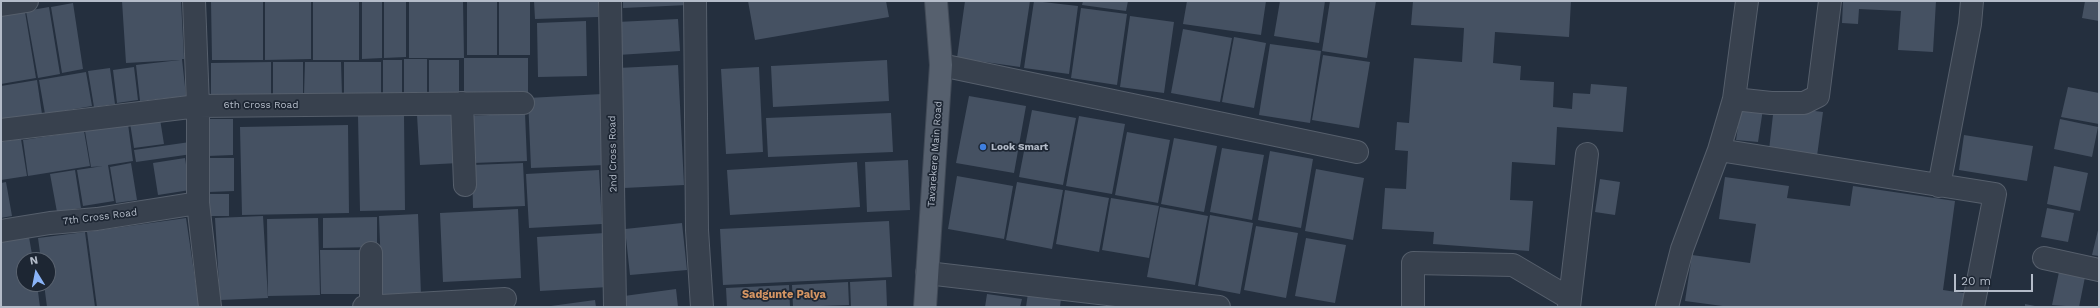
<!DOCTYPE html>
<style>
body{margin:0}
#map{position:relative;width:2100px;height:308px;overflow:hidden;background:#242f3e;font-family:"Work Sans",sans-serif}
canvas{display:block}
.frame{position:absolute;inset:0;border:2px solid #b4bcc9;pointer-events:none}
.north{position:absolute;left:16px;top:252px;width:40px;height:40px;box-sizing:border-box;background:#1d2633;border:1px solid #59626f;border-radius:50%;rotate:350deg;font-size:11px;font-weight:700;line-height:16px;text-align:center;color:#b4bcc9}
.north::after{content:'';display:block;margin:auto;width:14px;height:18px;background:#8ab4f8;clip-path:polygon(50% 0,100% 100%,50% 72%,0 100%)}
.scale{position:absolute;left:1954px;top:274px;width:79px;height:18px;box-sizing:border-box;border:2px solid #b4bcc9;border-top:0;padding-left:5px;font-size:12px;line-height:14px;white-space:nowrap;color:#b4bcc9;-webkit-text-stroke:3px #1d2633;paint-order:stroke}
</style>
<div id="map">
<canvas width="2100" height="308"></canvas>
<div class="frame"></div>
<div class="north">N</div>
<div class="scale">20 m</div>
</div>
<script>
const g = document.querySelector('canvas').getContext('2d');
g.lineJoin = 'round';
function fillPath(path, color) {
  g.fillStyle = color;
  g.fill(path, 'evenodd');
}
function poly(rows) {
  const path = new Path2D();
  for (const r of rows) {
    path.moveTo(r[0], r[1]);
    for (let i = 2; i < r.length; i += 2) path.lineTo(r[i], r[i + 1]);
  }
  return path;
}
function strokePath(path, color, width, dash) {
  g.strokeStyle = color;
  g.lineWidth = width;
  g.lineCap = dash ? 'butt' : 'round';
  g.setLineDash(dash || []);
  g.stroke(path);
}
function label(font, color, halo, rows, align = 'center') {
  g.font = font + ' "Work Sans",sans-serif';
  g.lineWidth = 3.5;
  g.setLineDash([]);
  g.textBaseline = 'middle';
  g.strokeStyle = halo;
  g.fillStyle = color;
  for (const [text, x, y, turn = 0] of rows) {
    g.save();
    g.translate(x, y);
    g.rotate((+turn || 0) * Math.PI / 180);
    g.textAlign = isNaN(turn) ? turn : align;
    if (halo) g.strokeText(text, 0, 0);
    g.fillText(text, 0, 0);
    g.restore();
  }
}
fillPath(poly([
 [122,1,181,1,184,59,182,59,186,96,140,101,136,65,180,60,126,63],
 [211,1,263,1,263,60,212,60],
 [265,1,311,1,311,59,265,60],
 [313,1,359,1,359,60,313,60],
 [362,1,382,1,382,58,362,59],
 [384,1,406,1,406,57,384,58],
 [409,1,463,1,464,58,409,58],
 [467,1,497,1,497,55,467,55],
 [499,1,530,1,530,55,499,55],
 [534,1,598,1,598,17,535,19],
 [623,1,688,1,688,5,623,8],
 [748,1,886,1,889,17,755,40],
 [965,1,1030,1,1020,67,957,58],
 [1034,1,1078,6,1069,74,1024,68],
 [1083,1,1128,1,1126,11,1082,5],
 [1187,1,1266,1,1261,35,1183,24],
 [1280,1,1325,1,1319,43,1274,36],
 [1330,1,1376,1,1367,58,1322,51],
 [1413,1,1571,1,1569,37,1495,32,1493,63,1521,66,1520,80,1554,82,1553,107,1572,109,1573,93,1590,94,1591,84,1627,87,1623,132,1557,127,1555,165,1512,162,1510,200,1533,201,1529,251,1433,244,1434,232,1382,229,1385,188,1406,189,1408,151,1395,150,1397,122,1409,123,1414,58,1462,62,1464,28,1411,25],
 [1843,1,1936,1,1933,52,1898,50,1901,11,1859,9,1858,24,1842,23],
 [2085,1,2099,1,2099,21,2082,18],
 [73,3,83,69,62,73,51,7],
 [49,7,60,74,38,78,26,11],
 [1081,8,1127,14,1117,85,1071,78],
 [25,12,36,78,1,84,1,16],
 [1130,16,1174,22,1164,93,1120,87],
 [678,19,680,51,618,55,617,22],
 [586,21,587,76,538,77,537,23],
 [1183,29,1232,38,1220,102,1171,93],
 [1234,37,1266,43,1254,108,1222,102],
 [1270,44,1321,51,1310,123,1259,115],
 [1323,55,1370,62,1359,128,1312,120],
 [464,58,528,58,528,94,464,94],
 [404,59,427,59,427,94,404,95],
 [383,60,402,60,402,94,383,94],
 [429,60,459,60,459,96,429,96],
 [887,60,889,101,773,107,771,66],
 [271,62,271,95,211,96,211,63],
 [273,62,303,62,303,95,273,95],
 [305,62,341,62,342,95,304,95],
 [344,62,381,62,381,96,344,95],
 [678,65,684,185,624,188,618,68],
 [134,67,138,100,117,103,113,70],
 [759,67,763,152,726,154,721,69],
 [110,68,115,104,94,107,88,71],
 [86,72,92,106,45,114,39,80],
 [37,80,42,114,1,121,1,86],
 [2068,87,2099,93,2099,124,2061,117],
 [602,94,605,165,531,168,528,98],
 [969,96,1026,106,1014,173,956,163],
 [1774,106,1823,112,1817,156,1769,150],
 [1741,107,1763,109,1758,142,1736,140],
 [1032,110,1076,118,1063,185,1019,177],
 [525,113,527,161,473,163,472,116],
 [891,113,893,152,768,157,766,118],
 [456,114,459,163,420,165,417,115],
 [404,115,405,210,360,211,358,116],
 [1079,116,1125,124,1112,194,1066,186],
 [160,119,164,144,134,148,130,123],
 [208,119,233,119,233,155,208,156],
 [2060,119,2098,127,2092,157,2054,149],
 [128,124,133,161,108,165,114,201,83,206,77,170,103,166,91,167,85,131],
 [348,125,349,213,242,215,240,127],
 [84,131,90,166,28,176,23,140],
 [1127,132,1170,140,1158,203,1115,195],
 [1964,135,2033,146,2027,181,1959,170],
 [1174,138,1217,146,1204,212,1161,204],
 [21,139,27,176,1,180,1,142],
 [190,142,192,154,136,162,134,150],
 [1222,148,1264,155,1252,220,1210,212],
 [1270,151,1313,159,1301,228,1258,220],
 [185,158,190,190,158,195,153,163],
 [208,158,234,158,234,191,209,192],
 [908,160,910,210,867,212,865,162],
 [857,162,860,207,730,215,727,170],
 [131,163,137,200,116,203,110,167],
 [523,163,525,206,473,208,472,165],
 [2054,166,2088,173,2080,211,2047,204],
 [1316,169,1364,178,1353,240,1305,231],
 [75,170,81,208,57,212,50,174],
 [599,170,602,224,529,228,526,174],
 [957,176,1013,186,1004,239,948,229],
 [1725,177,1789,186,1787,198,1850,206,1853,186,1955,201,1943,290,1970,294,1968,307,1730,307,1685,301,1692,255,1750,263,1756,224,1719,219],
 [1600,179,1620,182,1615,215,1595,212],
 [6,182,12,216,1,218,1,183],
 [1017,182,1063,190,1052,249,1006,240],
 [1065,190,1109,198,1099,252,1056,244],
 [210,194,229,194,229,216,210,216],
 [1111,198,1159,206,1149,258,1102,250],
 [1160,207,1208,216,1195,285,1147,277],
 [2047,208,2074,213,2068,242,2041,237],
 [518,209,521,278,443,282,440,213],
 [418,214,421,295,382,296,379,216],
 [1210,215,1253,223,1240,294,1198,286],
 [263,216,268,298,220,300,215,218],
 [377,217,377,247,323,248,323,218],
 [186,218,199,306,97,307,87,232],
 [318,218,320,295,268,296,267,219],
 [889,221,892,277,723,285,720,229],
 [682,223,687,270,630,275,625,229],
 [1256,226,1298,233,1286,298,1244,290],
 [2099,226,2099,256,2092,255],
 [85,232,95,307,47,307,44,284,48,284,48,260,41,260,38,238],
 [605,233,608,287,540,291,537,237],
 [29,237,33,260,24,260,24,284,37,284,40,307,1,307,1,241],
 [1306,238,1346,245,1335,303,1295,296],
 [320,250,364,250,365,294,321,294],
 [2059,272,2085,277,2079,307,2052,305],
 [886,280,887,307,851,307,850,282],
 [848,282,849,305,793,307,792,285],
 [789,285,790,307,727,307,726,288],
 [676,289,678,307,625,307,624,296],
 [1028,293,1061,298,1060,307,1026,307],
 [987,294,1022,299,1020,307,985,307],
 [595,300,596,307,551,307,551,306],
 [2025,304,2035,306,2035,307,2025,307]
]), '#455162');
const minor = poly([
 [194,1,198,106,198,203,210,307],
 [610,1,615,307],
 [695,1,697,230,702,307],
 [1,5,27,1],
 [941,65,1357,152],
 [1734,99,1771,103,1804,103,1818,96,1830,1],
 [462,103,465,185],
 [1,130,198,106,523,103],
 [1719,150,1734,99,1747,1],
 [1939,186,1970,24,1972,1],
 [1,231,50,223,97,219,198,203],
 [371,253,371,307],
 [2044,258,2099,270],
 [927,273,1219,307],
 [364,307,505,299],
 [1413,307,1413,263,1513,265,1569,298],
 [1569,307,1587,154],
 [1667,307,1682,249,1719,150,1995,194,1973,307]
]);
const major = poly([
 [925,307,941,65,936,1]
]);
strokePath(minor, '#565f6c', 24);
strokePath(major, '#414a57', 24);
strokePath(minor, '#38414e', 22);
strokePath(major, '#56606e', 22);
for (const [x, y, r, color] of [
 [983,147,4,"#3f7fe0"]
]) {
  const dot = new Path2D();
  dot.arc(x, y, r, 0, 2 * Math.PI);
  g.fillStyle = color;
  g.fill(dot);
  strokePath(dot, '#1d2633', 1.5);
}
label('10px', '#b4bcc9', '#1d2633', [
 ["6th Cross Road",261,105],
 ["2nd Cross Road",613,154,-91],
 ["Tavarekere Main Road",935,154,-86],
 ["7th Cross Road",100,217,-7]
]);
label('bold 10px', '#b4bcc9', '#1d2633', [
 ["Look Smart",991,147]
], 'left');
label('bold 11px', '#d59563', '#1d2633', [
 ["Sadgunte Palya",784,295]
]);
</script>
